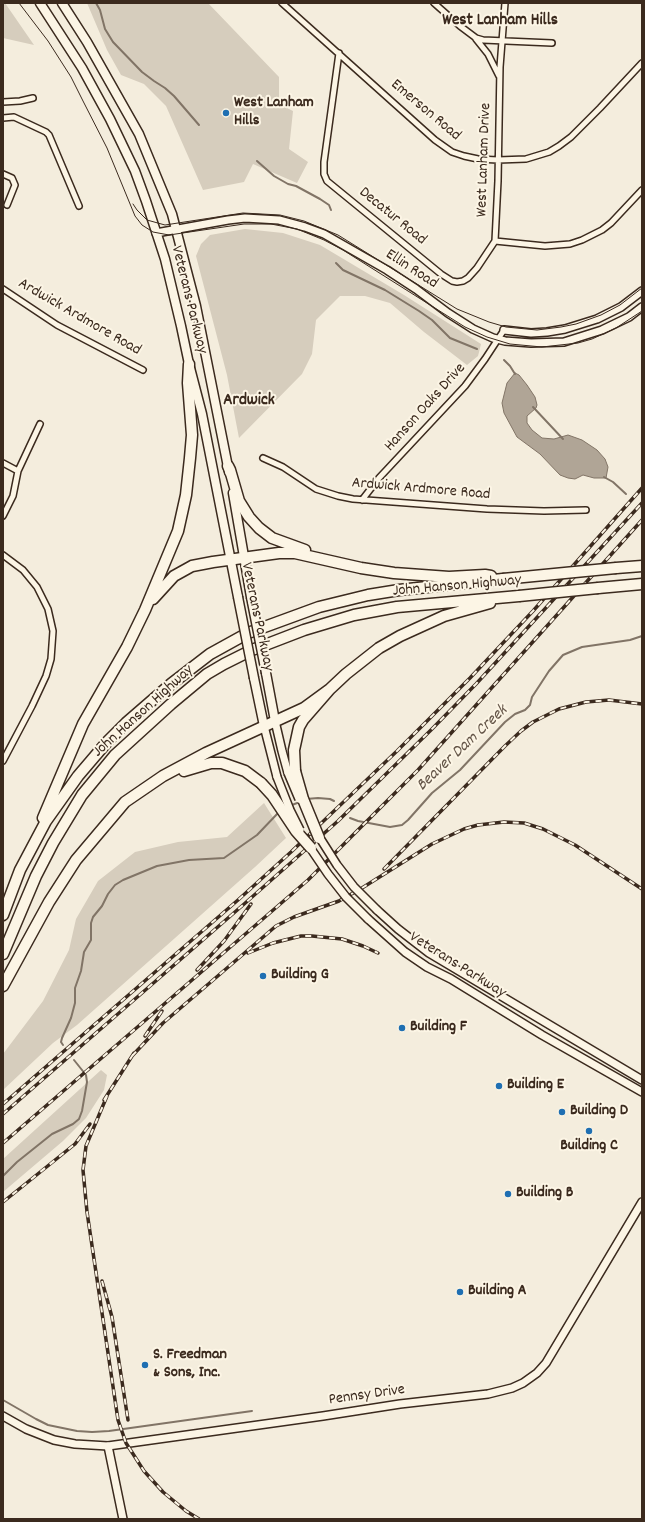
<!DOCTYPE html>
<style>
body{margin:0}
#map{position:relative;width:645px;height:1522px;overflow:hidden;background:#f4eddd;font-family:Dekko,sans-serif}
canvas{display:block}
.frame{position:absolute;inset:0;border:4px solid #3b2a1e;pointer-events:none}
</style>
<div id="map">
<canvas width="645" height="1522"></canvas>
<div class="frame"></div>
</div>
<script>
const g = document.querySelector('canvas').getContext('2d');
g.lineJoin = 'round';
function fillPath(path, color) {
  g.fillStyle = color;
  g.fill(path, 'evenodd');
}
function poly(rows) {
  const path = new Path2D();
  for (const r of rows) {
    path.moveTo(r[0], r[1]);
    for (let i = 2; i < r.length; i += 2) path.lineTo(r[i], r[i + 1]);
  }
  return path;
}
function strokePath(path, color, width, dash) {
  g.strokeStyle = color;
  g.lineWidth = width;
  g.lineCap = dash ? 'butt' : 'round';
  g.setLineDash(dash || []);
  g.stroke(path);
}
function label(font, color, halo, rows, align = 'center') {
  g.font = font + ' Dekko,sans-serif';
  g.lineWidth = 4;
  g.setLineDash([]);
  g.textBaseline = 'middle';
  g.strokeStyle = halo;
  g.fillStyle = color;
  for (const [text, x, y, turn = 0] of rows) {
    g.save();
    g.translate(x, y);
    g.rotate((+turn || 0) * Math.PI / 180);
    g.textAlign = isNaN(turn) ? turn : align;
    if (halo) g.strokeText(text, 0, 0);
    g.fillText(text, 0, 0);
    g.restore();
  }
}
fillPath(poly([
 [3,3,5,3,34,45,3,38],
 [87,3,208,3,279,77,279,104,293,111,289,149,308,162,297,183,253,164,244,182,203,190,166,106,144,84,121,75,107,50],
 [245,229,283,233,320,245,404,295,481,344,478,356,467,365,424,332,390,303,365,296,340,296,316,320,312,354,302,374,239,438,227,375,196,256,201,244,210,235],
 [264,803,286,838,255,867,77,1025,53,1043,3,1090,3,1054,43,1001,69,950,76,919,98,881,135,852,178,842,227,837],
 [101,1070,107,1075,104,1090,86,1118,63,1141,3,1192,3,1159]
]), '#d6cdbd');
const water = poly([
 [515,373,519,375,527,385,535,397,537,405,536,408,527,416,527,423,532,430,542,438,554,439,568,435,582,440,597,450,605,459,608,467,606,478,594,478,583,475,575,479,568,478,560,475,540,454,517,437,504,413,502,403,507,383,515,373]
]);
fillPath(water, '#b0a596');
strokePath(water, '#817466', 1);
strokePath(poly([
 [96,3,100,10,105,29,113,42,142,72,154,81,165,88,174,96,199,125],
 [257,161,274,176,288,184,296,186,320,199,329,205,331,210],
 [336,263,343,270,385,290,419,311,432,320,450,338,477,349],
 [504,360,510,366,515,374],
 [533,407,563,439],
 [604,477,613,482,626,494],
 [306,799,318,798,330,799,334,801],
 [289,806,300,802],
 [350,818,358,821,390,827,402,825,408,820,432,793,460,770,505,722,515,714,525,710,530,705,532,697,549,671,563,655,582,647,630,640,642,636],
 [63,1045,61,1042,62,1038,71,1018,75,1003,75,988,81,971,84,952,91,940,91,923,93,917,102,906,108,894,115,885,123,880,157,866,189,860,224,858,257,835,279,812],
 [3,1176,17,1162,52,1134,73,1124,79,1119,82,1111,87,1082,86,1075,74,1060],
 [3,1400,36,1419,48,1425,77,1431,92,1432,109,1431,252,1411]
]), '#817466', 2);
const minor = poly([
 [282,3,435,140,452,152,464,156,478,159,498,160,526,159,549,152,559,146,571,137,600,108,642,63],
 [434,3,460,26,476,38,483,40,552,43],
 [476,39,488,54,499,76],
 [339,53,324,162,324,174,327,181,441,274,452,281,457,282,463,281,468,278,477,268,495,241,498,181,500,67,505,3],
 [3,102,20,101,33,98],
 [3,118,14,117,46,132,49,135,79,206],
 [3,174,12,178,15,185,7,205],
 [495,241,545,246,570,244,582,240,602,230,611,223,642,190],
 [3,289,57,325,143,370],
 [263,458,283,467,316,489,338,496,353,499,487,509,544,511,586,510],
 [3,463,18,471],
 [362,500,379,478,465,386,485,359,504,330],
 [3,516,13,496,18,471,40,424],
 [3,555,23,570,37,587,48,609,53,631,51,659,46,676,32,706,3,761]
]);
const tertiary = poly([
 [156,233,228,220,245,218,279,220,305,227,324,234,387,270,416,289,448,313,473,329,493,338,505,341,531,343,564,342,602,330,629,317,642,307],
 [504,330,531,333,547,332,565,329,597,319,621,307,642,291],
 [108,1446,123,1519]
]);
const secondary = poly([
 [275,721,282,751,288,773],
 [264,726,277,777],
 [377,910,398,929,429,953,642,1080],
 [368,919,405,952,427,967,451,979,542,1035,642,1092],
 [3,1416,26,1429,54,1440,75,1444,108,1446,323,1416,400,1404,488,1394,512,1388,523,1383,537,1373,546,1363,642,1202]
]);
const primary = poly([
 [40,3,82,68,110,119,135,171,146,201,165,259,181,326,189,364,202,414,238,597],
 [62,3,87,42,139,134,172,214,196,306,229,472],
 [233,493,251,597],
 [266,673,275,721],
 [254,678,264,726]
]);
const motorway = poly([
 [228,466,230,470,239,501,249,517,259,528,272,538,305,550],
 [616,568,642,566],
 [598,588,642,584],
 [153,599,174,576,192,566,213,562,279,553,295,553,361,568,394,573,449,577,485,575,491,576],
 [184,771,211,763,222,763,245,771,261,783],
 [295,771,294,750,299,727,303,720,330,689,346,674,379,648,400,636,444,616,490,603],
 [43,818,83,724,127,647,145,610,178,531,186,495,190,458,192,435,188,383,189,364],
 [3,915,20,870,46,821,78,776,107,742,126,723,171,684,210,654,248,633,319,607,368,595,399,590,503,579],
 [3,954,36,876,53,843,82,795,115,755,171,704,207,674,224,664,252,650,304,630,354,615,397,607,519,596],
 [3,986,49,902,76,860,125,802,163,776,206,753,304,708,330,689]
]);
strokePath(minor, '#3b2a1e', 8);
strokePath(tertiary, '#3b2a1e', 10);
strokePath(secondary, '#3b2a1e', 10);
strokePath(primary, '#3b2a1e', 11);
strokePath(motorway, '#3b2a1e', 13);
strokePath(minor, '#fcf5e5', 5);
strokePath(tertiary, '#fcf5e5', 7);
strokePath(secondary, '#fcf5e5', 7);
strokePath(primary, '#fcf5e5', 8);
strokePath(motorway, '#fcf5e5', 10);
strokePath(poly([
 [19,3,48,41,71,77,83,101,107,148,135,216,142,225,153,232,169,235,244,224,271,224,297,229,324,240,343,250,465,327,487,337,510,344,542,347,578,343,592,339,616,328,642,311],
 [133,204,137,210,147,220,165,225,243,213,280,215,304,221,338,235,457,309,489,322,506,327,537,330,561,327,576,324,601,315,620,305,642,288]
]), '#3b2a1e', 1);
const rail = poly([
 [384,869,505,746,521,731,533,722,559,709,586,702,609,700,642,704],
 [248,953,273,943,301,936,312,936,342,939,363,946,378,953],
 [197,970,224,941,251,904],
 [145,1036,162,1011],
 [132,1056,163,1023,276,926,294,917,339,901,362,888,432,844,464,829,478,825,504,822,524,823,543,829,575,845,642,889],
 [107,1096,86,1146,83,1170,87,1212,118,1420,126,1443,144,1471,163,1492,186,1511,199,1519],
 [104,1100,134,1053],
 [3,1104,238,900,291,852,397,751,470,678,533,611,642,488],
 [3,1114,243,905,338,821,431,730,476,684,642,503],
 [3,1143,308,880,418,770,642,520],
 [3,1202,75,1144,90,1124],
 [102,1281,112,1317,128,1420]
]);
strokePath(rail, '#3b2a1e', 3.5);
strokePath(rail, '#fcf5e5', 2, [6]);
const secondaryBridge = poly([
 [288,773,299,799],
 [277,777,290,810,300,830],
 [318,835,337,865,354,887,377,910],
 [309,846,328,874,346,897,368,919]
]);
const primaryBridge = poly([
 [238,597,254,678],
 [251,597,266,673]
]);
const motorwayBridge = poly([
 [503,579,616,568],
 [519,596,598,588],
 [295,771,303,799,319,838],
 [261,783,272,795,296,831,311,848]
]);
strokePath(secondaryBridge, '#3b2a1e', 10, []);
strokePath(primaryBridge, '#3b2a1e', 11, []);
strokePath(motorwayBridge, '#3b2a1e', 13, []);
strokePath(secondaryBridge, '#fcf5e5', 7);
strokePath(primaryBridge, '#fcf5e5', 8);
strokePath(motorwayBridge, '#fcf5e5', 10);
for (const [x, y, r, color] of [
 [226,113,4,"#1f6fb2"],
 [263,976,4,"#1f6fb2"],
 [402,1028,4,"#1f6fb2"],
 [499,1086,4,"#1f6fb2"],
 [562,1112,4,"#1f6fb2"],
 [589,1131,4,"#1f6fb2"],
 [508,1194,4,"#1f6fb2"],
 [460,1292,4,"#1f6fb2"],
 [145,1365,4,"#1f6fb2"]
]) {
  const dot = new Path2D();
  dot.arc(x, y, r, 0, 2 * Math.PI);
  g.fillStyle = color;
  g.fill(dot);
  strokePath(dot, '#fcf5e5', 1.5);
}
label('bold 16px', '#3b2a1e', '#fcf5e5', [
 ["West Lanham",234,104],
 ["Hills",234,122],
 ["Building G",271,976],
 ["Building F",410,1028],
 ["Building E",507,1086],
 ["Building D",570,1112],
 ["Building C",589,1147,"center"],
 ["Building B",516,1194],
 ["Building A",468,1292],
 ["S. Freedman",153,1356],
 ["& Sons, Inc.",153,1374]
], 'left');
label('16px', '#3b2a1e', '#fcf5e5', [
 ["Emerson Road",425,111,40],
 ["West Lanham Drive",485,160,-88],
 ["Decatur Road",392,217,39],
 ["Ellin Road",411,270,33],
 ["Veterans Parkway",188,300,76],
 ["Ardwick Ardmore Road",79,318,30],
 ["Hanson Oaks Drive",426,408,-48],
 ["Ardwick Ardmore Road",421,490,5],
 ["John Hanson Highway",457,587,-5],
 ["Veterans Parkway",256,617,78],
 ["John Hanson Highway",144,712,-42],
 ["Veterans Parkway",457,966,32],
 ["Pennsy Drive",367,1396,-8]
]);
label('bold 17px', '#3b2a1e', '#fcf5e5', [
 ["West Lanham Hills",500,22],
 ["Ardwick",249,402]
]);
label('italic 17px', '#645548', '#fcf5e5', [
 ["Beaver Dam Creek",463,749,-43]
]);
</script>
